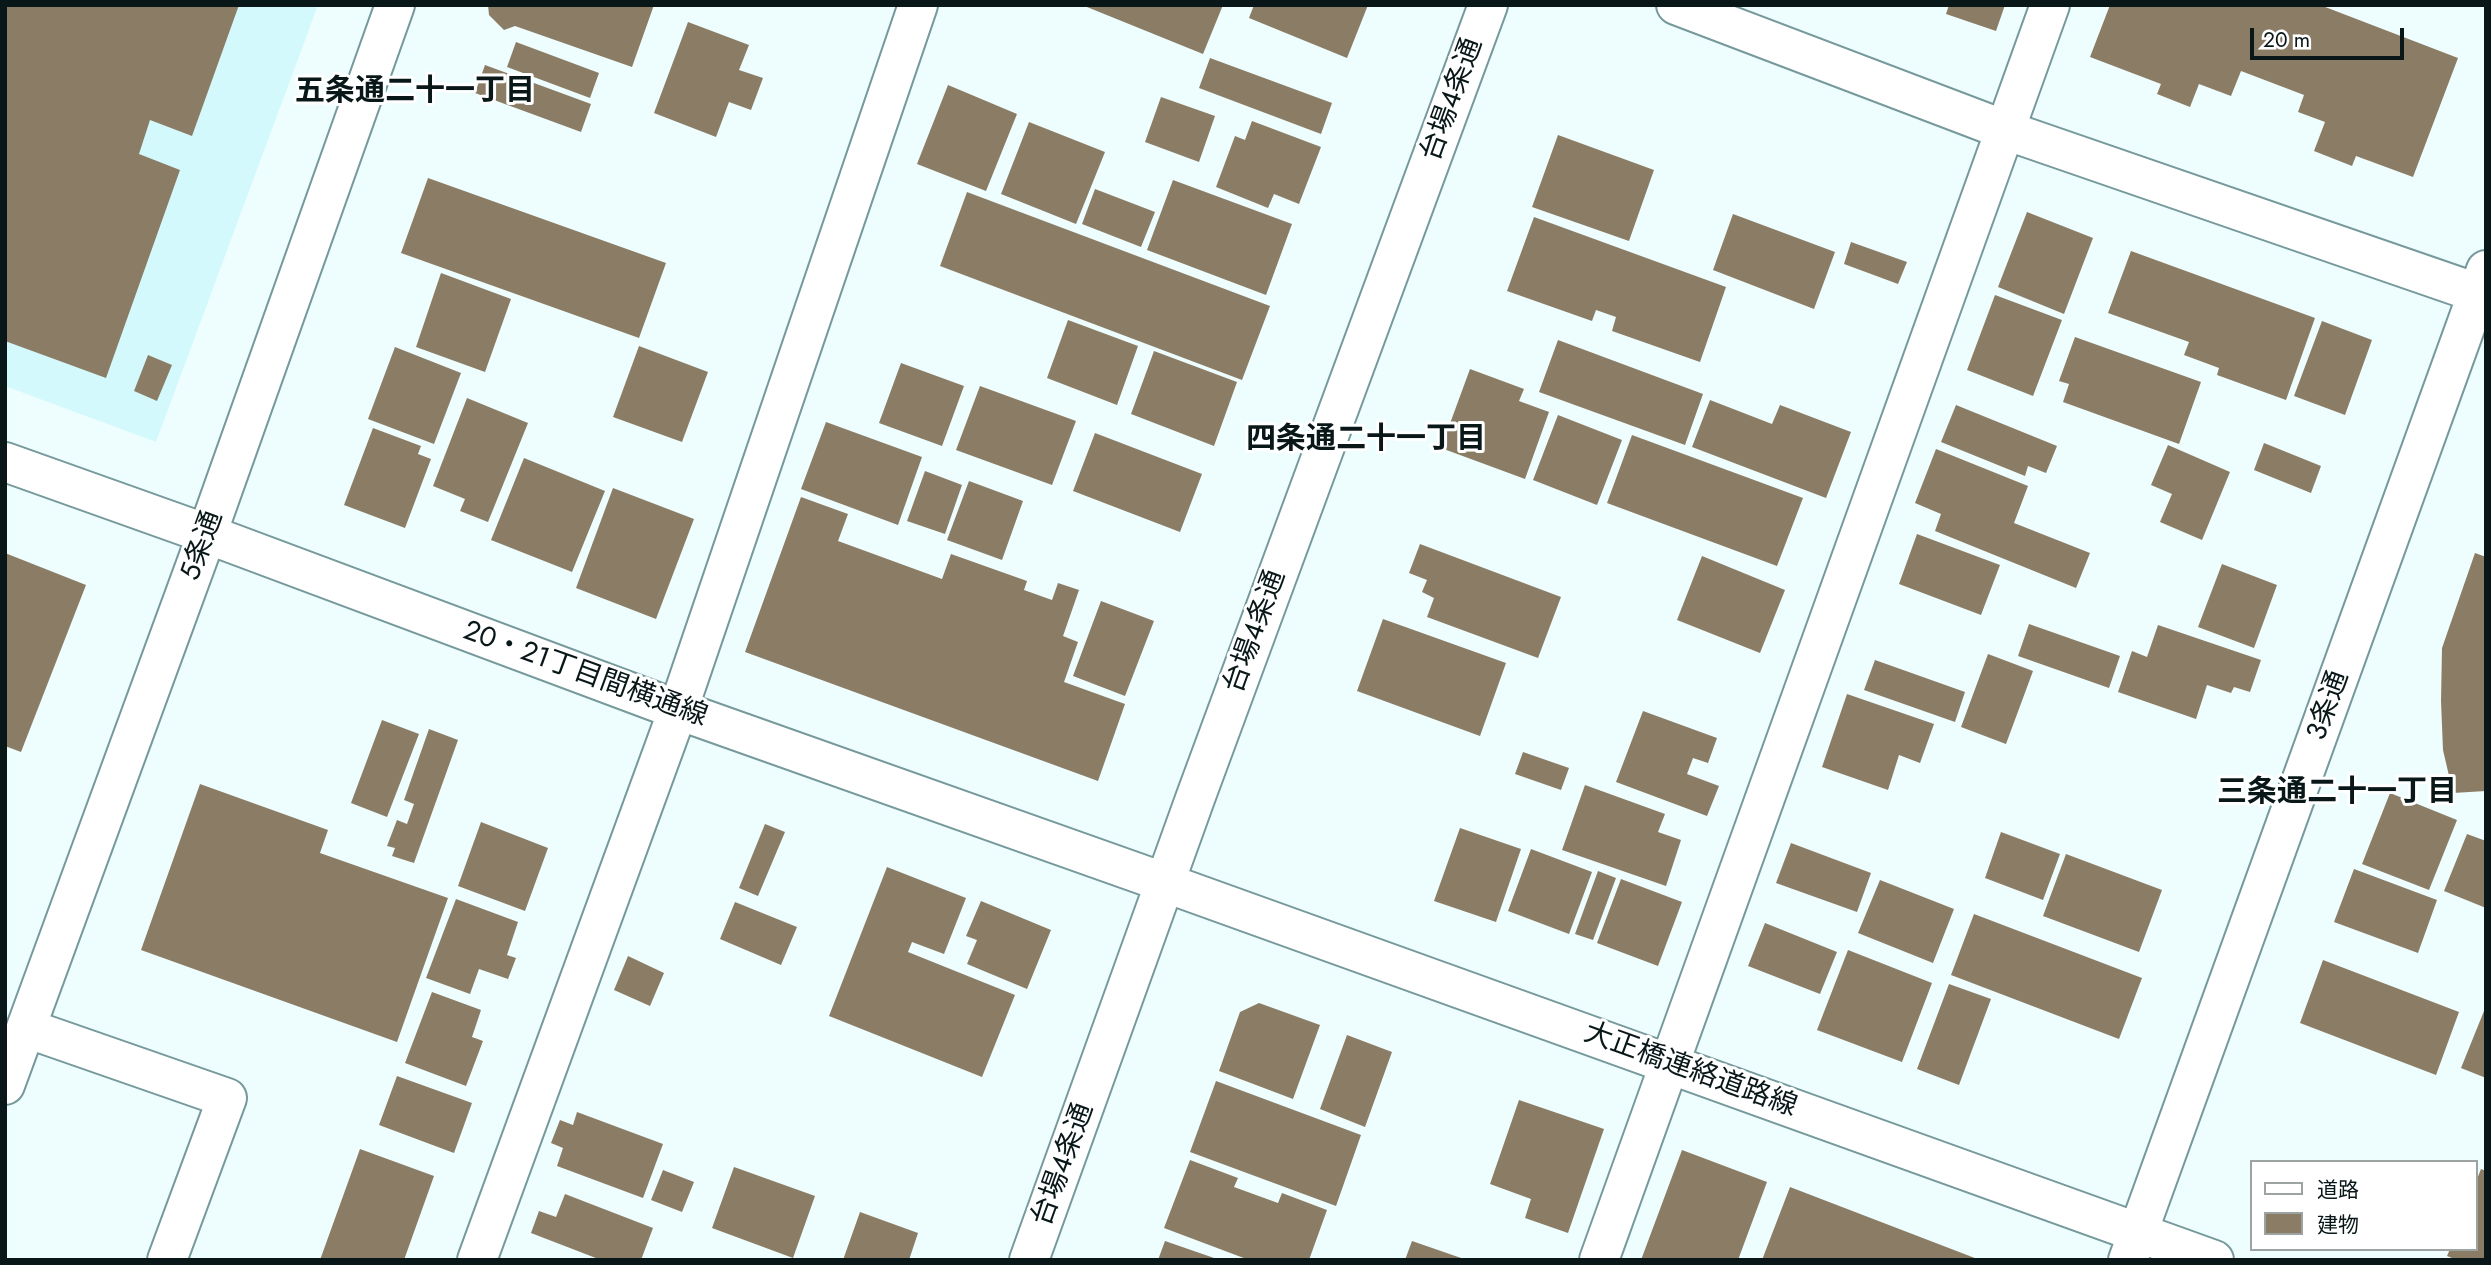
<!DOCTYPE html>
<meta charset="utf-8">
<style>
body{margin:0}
#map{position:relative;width:2491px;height:1265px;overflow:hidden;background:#eefdfe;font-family:Jost,"Noto Sans JP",sans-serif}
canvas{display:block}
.frame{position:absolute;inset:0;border:7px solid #091718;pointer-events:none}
.legend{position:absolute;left:2250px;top:1160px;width:228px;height:91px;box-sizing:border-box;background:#fff;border:2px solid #9da2a3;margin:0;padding:9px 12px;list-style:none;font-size:21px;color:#091718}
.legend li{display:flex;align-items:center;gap:14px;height:35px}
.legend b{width:35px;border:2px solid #9da2a3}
.scale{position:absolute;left:2250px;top:28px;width:154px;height:32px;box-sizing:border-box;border:4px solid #091718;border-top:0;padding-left:9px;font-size:21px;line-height:24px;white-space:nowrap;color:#091718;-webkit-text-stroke:5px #fff;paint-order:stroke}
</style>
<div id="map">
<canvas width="2491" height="1265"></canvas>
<div class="frame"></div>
<ul class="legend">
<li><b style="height:9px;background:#fff"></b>道路</li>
<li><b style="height:19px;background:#8b7d65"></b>建物</li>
</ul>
<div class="scale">20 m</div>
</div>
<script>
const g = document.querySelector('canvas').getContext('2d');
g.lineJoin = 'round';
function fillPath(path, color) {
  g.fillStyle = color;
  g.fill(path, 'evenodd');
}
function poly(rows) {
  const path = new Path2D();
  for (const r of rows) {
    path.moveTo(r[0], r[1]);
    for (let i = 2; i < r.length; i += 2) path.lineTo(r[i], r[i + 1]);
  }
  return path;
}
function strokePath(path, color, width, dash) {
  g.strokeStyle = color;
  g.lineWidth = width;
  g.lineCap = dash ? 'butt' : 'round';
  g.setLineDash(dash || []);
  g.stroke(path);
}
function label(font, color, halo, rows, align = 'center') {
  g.font = font + ' Jost,"Noto Sans JP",sans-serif';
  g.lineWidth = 6;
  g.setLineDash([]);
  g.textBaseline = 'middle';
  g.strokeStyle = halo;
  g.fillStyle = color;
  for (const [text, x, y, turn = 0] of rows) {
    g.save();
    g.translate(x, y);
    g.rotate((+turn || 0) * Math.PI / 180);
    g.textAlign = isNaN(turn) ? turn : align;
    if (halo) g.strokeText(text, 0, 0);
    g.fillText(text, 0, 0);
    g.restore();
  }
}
fillPath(poly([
 [5,5,318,5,156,442,5,386]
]), '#d3f9fd');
fillPath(poly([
 [5,5,239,5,192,136,150,120,139,154,180,170,106,378,5,341],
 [488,5,654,5,632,67,515,26,504,30,489,15],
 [1082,5,1223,5,1203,54],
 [1254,5,1368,5,1347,58,1249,18],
 [1949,5,2005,5,1996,31,1946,14],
 [2110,5,2320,5,2458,58,2413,177,2356,156,2352,166,2314,151,2325,122,2298,112,2304,95,2241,71,2231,96,2199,84,2190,107,2157,94,2161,84,2090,57],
 [688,22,749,45,739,70,763,78,751,110,729,102,716,137,654,113],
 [516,42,599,73,590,98,507,67],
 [1210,58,1332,103,1321,134,1199,88],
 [485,65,591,104,581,132,475,93],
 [948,85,1017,114,986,191,917,164],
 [1161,97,1215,116,1199,162,1145,142],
 [1252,121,1321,147,1299,204,1274,194,1268,208,1216,187,1235,136,1245,140],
 [1029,122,1105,152,1076,224,1001,194],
 [1558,135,1654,170,1629,241,1532,207],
 [428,178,666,263,639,338,401,253],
 [1173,180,1292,224,1266,295,1147,250],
 [1095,189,1155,212,1141,247,1082,224],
 [967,192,1270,306,1242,380,940,266],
 [2027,212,2093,238,2064,314,1998,287],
 [1733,214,1835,252,1814,309,1713,270],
 [1534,217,1726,287,1700,362,1612,331,1616,317,1596,310,1592,321,1507,291],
 [1851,242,1907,262,1898,284,1844,264],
 [2131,251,2315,318,2286,400,2217,375,2219,368,2184,355,2189,342,2108,313],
 [441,273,511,299,485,372,416,347],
 [1995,295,2062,320,2033,396,1967,370],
 [1068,320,1138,346,1117,405,1047,378],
 [2322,321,2372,340,2345,415,2294,396],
 [2075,337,2201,382,2179,444,2063,402,2069,384,2059,381],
 [1558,340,1703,394,1685,445,1539,392],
 [639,346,708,372,682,442,613,417],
 [395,347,461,373,434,444,368,419],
 [1154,351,1237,382,1214,446,1131,414],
 [148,355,172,365,157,401,134,391],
 [901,363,964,386,942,446,879,423],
 [1470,369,1524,389,1519,401,1549,412,1525,479,1441,448],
 [980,386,1076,421,1052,485,956,450],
 [467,398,528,423,488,522,460,511,465,499,433,486],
 [1710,400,1772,424,1780,405,1851,432,1826,498,1692,447],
 [1956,405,2057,446,2046,473,2028,466,2025,476,1941,442],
 [1558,415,1622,440,1597,505,1533,480],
 [826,422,922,457,898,525,801,489],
 [373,428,421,446,418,454,431,459,405,528,344,505],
 [1095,433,1202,474,1180,532,1073,491],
 [1632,435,1803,498,1777,566,1607,503],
 [2264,443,2321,466,2311,493,2254,470],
 [2168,445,2230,472,2202,540,2160,522,2172,494,2151,485],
 [1936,449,2028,486,2014,523,2090,553,2076,588,1935,531,1941,514,1915,503],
 [524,458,605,491,572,572,491,540],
 [925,471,962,485,945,534,907,521],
 [969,481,1023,501,1002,560,947,540],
 [613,488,694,519,656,619,576,588],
 [801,497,848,514,838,541,942,579,951,554,1027,581,1024,590,1052,600,1058,583,1079,590,1063,636,1078,642,1064,682,1125,704,1098,781,745,652],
 [1917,534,2000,565,1981,615,1899,584],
 [1420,544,1561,597,1538,658,1427,617,1434,598,1422,592,1427,580,1409,573],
 [5,553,86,585,21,752,5,746],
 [2475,553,2486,557,2486,791,2453,793,2443,750,2441,701,2442,648],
 [1702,556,1785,590,1760,653,1677,620],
 [2222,564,2277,585,2254,648,2198,627],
 [1101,601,1154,621,1125,696,1073,676],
 [1383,619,1506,663,1480,736,1357,691],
 [2029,624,2120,656,2109,688,2018,656],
 [2158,625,2261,660,2250,692,2234,687,2231,693,2207,685,2196,719,2118,692,2132,651,2147,657],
 [1988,654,2033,671,2006,744,1961,727],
 [1875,660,1965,692,1955,722,1864,690],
 [1847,694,1934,724,1920,763,1899,755,1888,790,1822,767],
 [1643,711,1717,738,1708,763,1693,758,1687,774,1719,786,1707,816,1616,782],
 [382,720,419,734,387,817,351,803],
 [429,729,458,740,414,863,392,856,395,848,387,846,397,820,407,824,414,804,404,800],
 [1523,752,1569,768,1561,790,1515,774],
 [200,784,328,830,320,853,448,898,397,1042,141,950],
 [1585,785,1665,814,1658,832,1681,840,1666,886,1562,850],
 [2390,793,2457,820,2429,890,2362,864],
 [481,822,548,848,525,911,458,886],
 [765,824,785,832,758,896,739,888],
 [1460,828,1521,849,1496,922,1434,901],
 [2001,832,2060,854,2043,900,1985,878],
 [2467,834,2486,841,2486,908,2444,891],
 [1791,843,1871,873,1857,912,1776,883],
 [1531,849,1592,872,1569,934,1508,911],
 [2066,854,2162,890,2139,952,2043,916],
 [887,867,966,898,944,954,912,942,908,952,1015,995,982,1077,829,1016],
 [2354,869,2437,900,2418,953,2334,922],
 [1598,871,1616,878,1593,940,1575,934],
 [1621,879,1682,902,1658,966,1597,943],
 [1880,880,1954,909,1933,963,1858,933],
 [456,899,518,922,507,955,516,958,508,979,479,969,470,994,426,978],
 [981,901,1051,930,1027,989,967,964,977,940,966,936],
 [735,902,797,927,781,965,720,939],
 [1974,914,2142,978,2119,1039,1951,975],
 [1765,923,1837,952,1820,994,1748,966],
 [1848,950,1932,983,1902,1062,1817,1030],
 [628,956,664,973,650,1006,614,990],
 [2323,960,2459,1012,2436,1075,2300,1023],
 [1949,984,1991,999,1959,1085,1917,1069],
 [432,992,481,1010,472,1037,483,1041,466,1086,405,1063],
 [1259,1003,1320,1025,1293,1099,1219,1071,1240,1012],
 [2486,1006,2486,1078,2461,1068],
 [1347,1035,1392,1052,1365,1127,1320,1109],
 [397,1076,472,1103,454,1153,379,1125],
 [1216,1081,1361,1135,1336,1206,1190,1152],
 [1519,1100,1604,1129,1568,1233,1525,1218,1531,1199,1490,1184],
 [577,1112,663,1144,643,1198,557,1166,563,1148,551,1143,560,1120,573,1125],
 [360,1149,434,1176,404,1260,320,1260],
 [1682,1150,1767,1182,1738,1260,1641,1260],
 [1190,1160,1238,1178,1234,1187,1278,1203,1282,1193,1327,1210,1309,1260,1249,1260,1164,1228],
 [734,1167,815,1196,793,1258,712,1228],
 [2481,1169,2486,1171,2486,1260,2457,1260,2447,1256,2450,1249,2475,1249,2475,1184],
 [663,1170,694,1182,682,1212,651,1200],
 [1790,1187,1980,1260,1762,1260],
 [565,1194,653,1228,641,1260,601,1260,531,1233,539,1211,556,1217],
 [860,1212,918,1233,909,1260,843,1260],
 [1165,1241,1217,1259,1217,1260,1158,1260],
 [1412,1241,1464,1259,1464,1260,1405,1260]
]), '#8b7d65');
const minor = poly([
 [1676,5,2005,130,2486,296],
 [5,462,207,534,678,710,1166,883,2214,1260],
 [26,1028,227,1098,167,1260],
 [5,1085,207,534,395,5],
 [477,1260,678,710,918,5],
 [1029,1260,1196,796,1488,5],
 [1599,1260,2050,5],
 [2128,1260,2486,270]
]);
strokePath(minor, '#76999c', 42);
strokePath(minor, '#fff', 38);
label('28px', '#091718', '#fff', [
 ["台場4条通",1453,100,-70],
 ["5条通",203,546,-70],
 ["台場4条通",1256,632,-70],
 ["20・21丁目間横通線",585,675,20],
 ["3条通",2329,706,-70],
 ["大正橋連絡道路線",1690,1071,20],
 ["台場4条通",1064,1165,-70]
]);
label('bold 30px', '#091718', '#fff', [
 ["五条通二十一丁目",415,93],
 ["四条通二十一丁目",1366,441],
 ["三条通二十一丁目",2337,794]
]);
</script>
